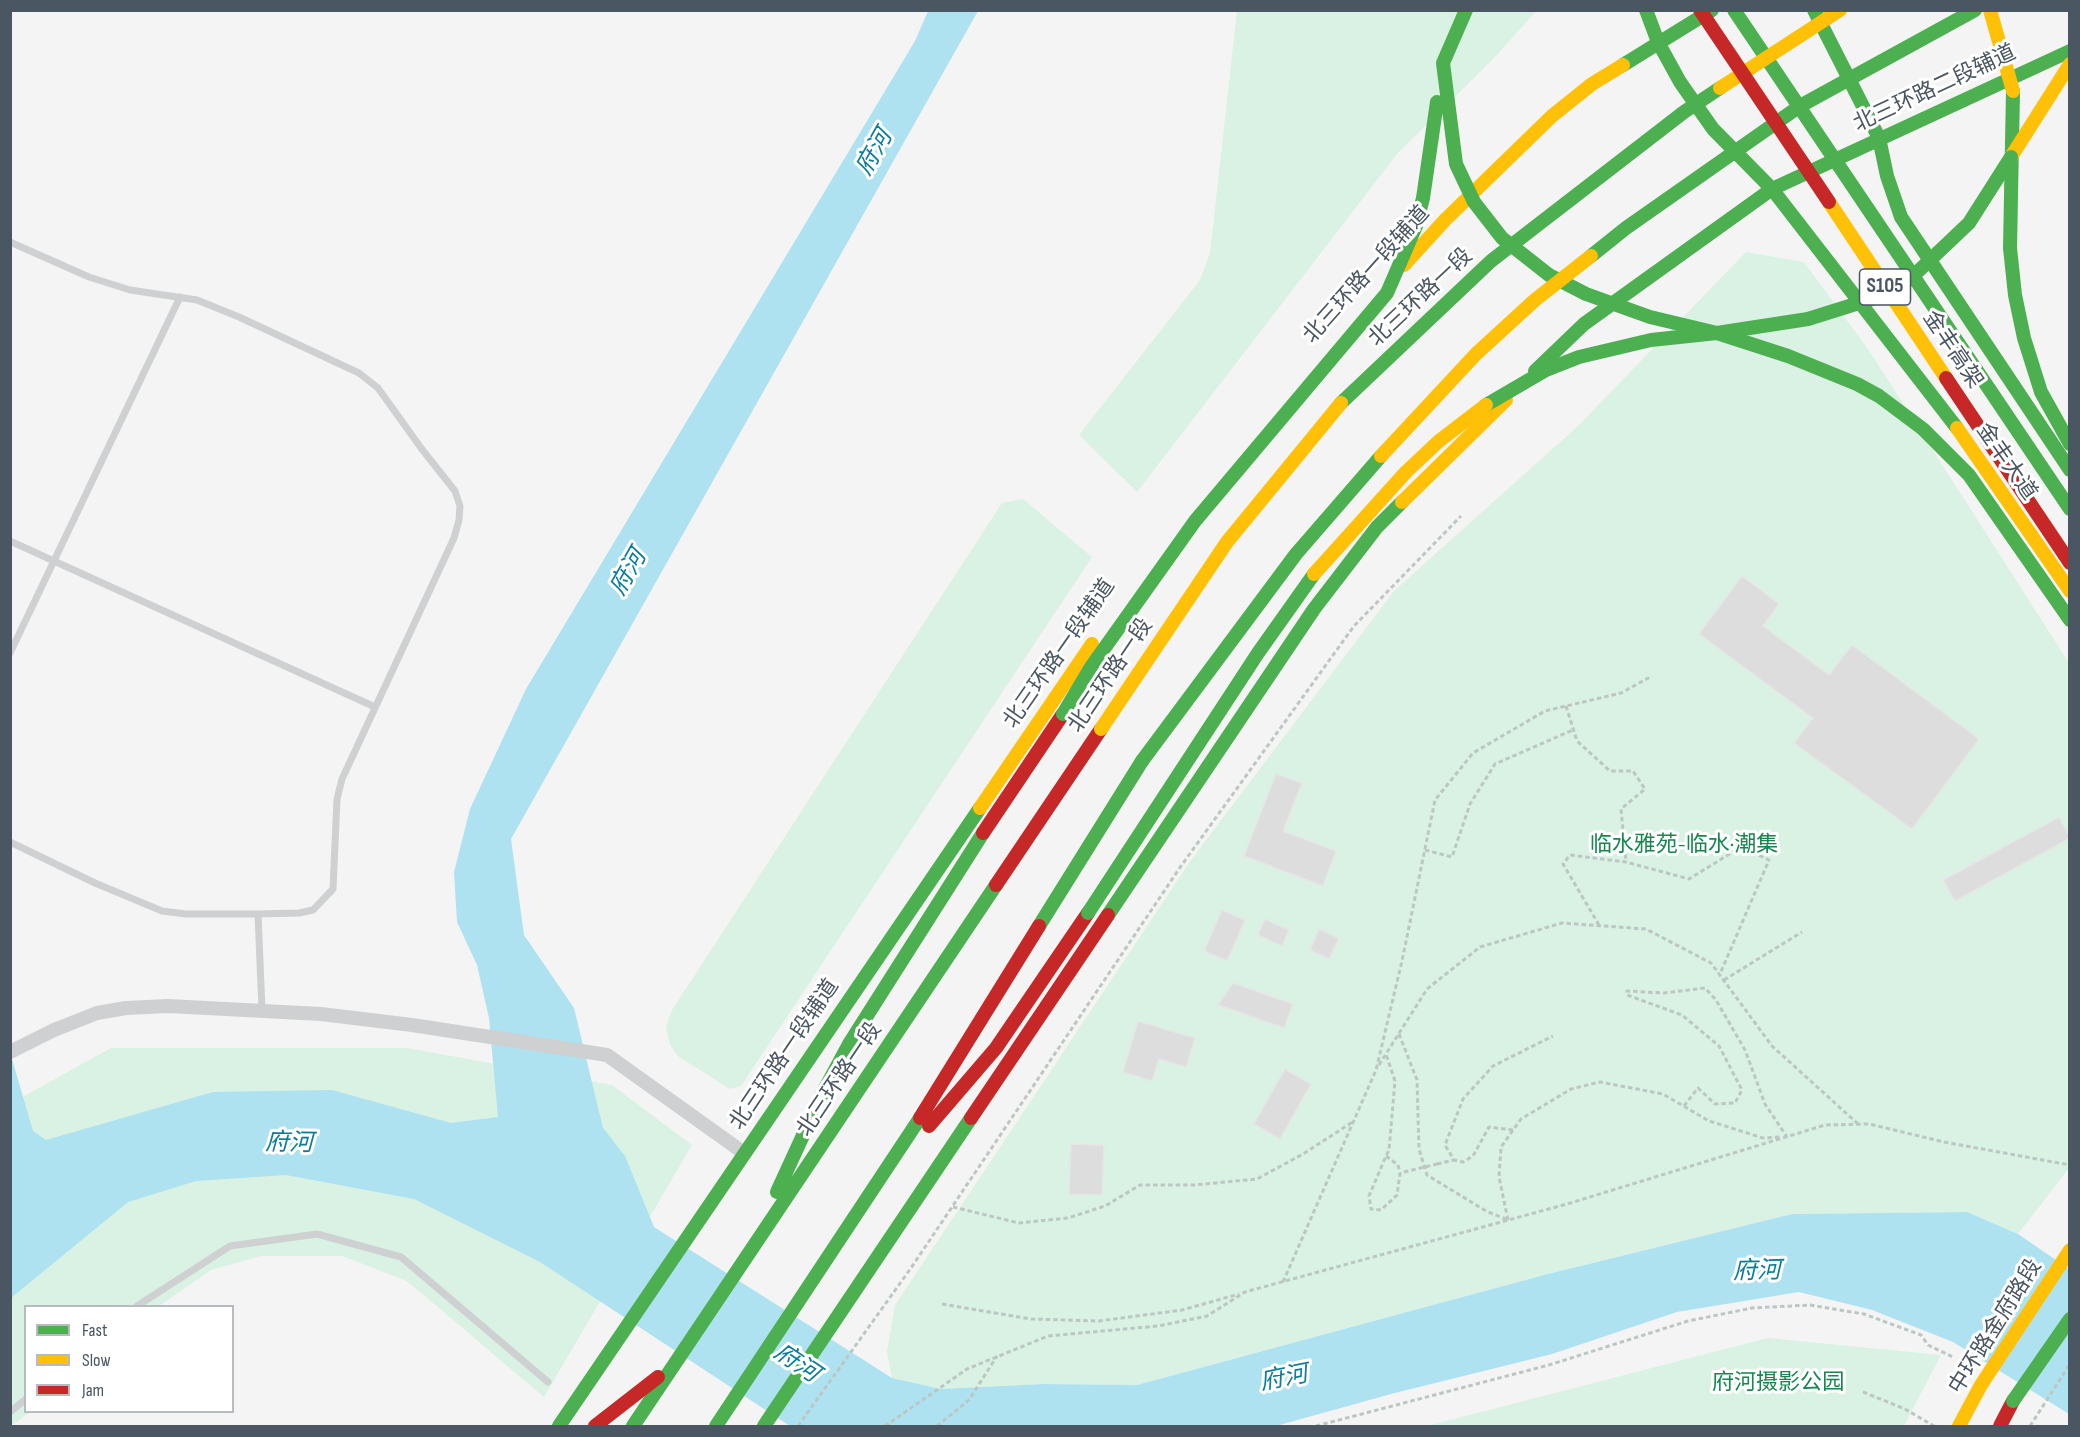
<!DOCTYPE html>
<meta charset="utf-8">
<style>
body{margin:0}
#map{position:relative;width:2080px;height:1437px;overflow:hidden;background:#f4f4f4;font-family:"Sofia Sans Condensed",sans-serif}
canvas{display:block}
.frame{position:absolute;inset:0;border:12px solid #4a5661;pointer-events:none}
.legend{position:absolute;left:24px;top:1305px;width:210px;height:108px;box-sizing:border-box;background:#fff;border:2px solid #b7bbc0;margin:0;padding:8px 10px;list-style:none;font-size:18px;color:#4a5661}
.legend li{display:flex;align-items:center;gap:12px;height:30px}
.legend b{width:30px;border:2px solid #b7bbc0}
</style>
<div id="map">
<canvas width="2080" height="1437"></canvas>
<div class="frame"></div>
<ul class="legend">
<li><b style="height:8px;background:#4caf50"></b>Fast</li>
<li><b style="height:8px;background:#ffc107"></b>Slow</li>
<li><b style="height:8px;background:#c62828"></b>Jam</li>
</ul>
</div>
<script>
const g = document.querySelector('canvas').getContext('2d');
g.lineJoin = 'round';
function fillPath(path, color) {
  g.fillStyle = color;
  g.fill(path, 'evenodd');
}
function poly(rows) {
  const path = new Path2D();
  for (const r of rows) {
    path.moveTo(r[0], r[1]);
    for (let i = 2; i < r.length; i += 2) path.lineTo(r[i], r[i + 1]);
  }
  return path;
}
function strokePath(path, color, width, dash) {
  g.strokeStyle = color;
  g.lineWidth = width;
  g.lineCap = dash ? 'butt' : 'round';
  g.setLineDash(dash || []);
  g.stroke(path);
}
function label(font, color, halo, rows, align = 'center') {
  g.font = font + ' "Sofia Sans Condensed","Noto Sans SC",sans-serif';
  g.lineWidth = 6;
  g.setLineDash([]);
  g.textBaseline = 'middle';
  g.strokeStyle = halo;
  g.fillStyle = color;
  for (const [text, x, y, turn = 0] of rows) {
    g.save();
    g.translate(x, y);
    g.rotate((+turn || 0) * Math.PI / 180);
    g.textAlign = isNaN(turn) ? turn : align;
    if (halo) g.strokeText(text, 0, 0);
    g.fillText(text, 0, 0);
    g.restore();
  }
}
fillPath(poly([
 [1237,11,1536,11,1496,56,1397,154,1137,492,1079,435,1200,280,1210,253],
 [1746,252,1804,262,1870,352,2069,663,2069,1168,2018,1234,1967,1212,1792,1214,1544,1275,1137,1385,1043,1384,941,1389,892,1378,887,1352,895,1305,1191,860,1394,591,1578,426],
 [1023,499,1092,557,741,1086,730,1089,679,1057,670,1045,666,1027,672,1010,1002,503],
 [111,1048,407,1048,612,1085,692,1145,544,1397,407,1281,342,1256,261,1256,211,1270,159,1306,26,1306,26,1412,30,1412,11,1426,10,1104],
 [1768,1338,1941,1355,1904,1426,1427,1426]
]), '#d9f2e3');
fillPath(poly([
 [928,11,978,11,511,839,524,935,574,1008,603,1128,625,1156,654,1227,892,1378,941,1389,1043,1384,1137,1385,1544,1275,1792,1214,1967,1212,2018,1234,2069,1269,2069,1414,1953,1342,1872,1310,1799,1292,1677,1312,1552,1354,1391,1394,1276,1426,790,1426,540,1262,414,1199,286,1175,196,1181,128,1202,11,1298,10,1052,33,1131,46,1140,213,1092,332,1090,451,1123,498,1117,489,1018,477,965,457,922,454,872,470,809,526,689,915,41]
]), '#aee2f0');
const building = poly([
 [1742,576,1779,604,1763,626,1829,675,1852,645,1979,739,1912,829,1794,743,1813,718,1699,634,1742,576],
 [1276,774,1302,783,1283,831,1336,851,1323,886,1244,856,1276,774],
 [2059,817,2070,838,1955,901,1943,880,2059,817],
 [1222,910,1245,920,1227,961,1204,951,1222,910],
 [1265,919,1289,930,1282,946,1258,935,1265,919],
 [1319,929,1339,938,1329,959,1310,950,1319,929],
 [1233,983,1293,1004,1284,1028,1218,1005,1233,983],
 [1138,1021,1195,1038,1186,1067,1159,1059,1152,1081,1123,1072,1138,1021],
 [1285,1069,1311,1084,1280,1139,1254,1124,1285,1069],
 [1071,1144,1104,1145,1102,1195,1069,1194,1071,1144]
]);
fillPath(building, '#ddddde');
strokePath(building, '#e5e6e7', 1.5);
strokePath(poly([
 [1566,706,1577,741,1610,771,1633,771,1645,789,1621,809,1626,862],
 [1425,850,1452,857,1470,804,1495,764,1573,730],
 [1599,925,1563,864,1570,855,1626,862,1689,879,1741,847,1769,860,1720,974],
 [1724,980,1802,932],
 [1399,1034,1417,1080,1419,1149,1427,1175,1486,1211,1508,1220],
 [1379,1065,1427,989,1480,947,1562,923,1646,929,1711,963,1772,1046,1858,1124],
 [1684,1106,1698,1088,1715,1104,1735,1103,1742,1090,1719,1046,1682,1015,1627,995,1627,991,1664,993,1705,988,1716,1000,1745,1050,1765,1104,1787,1137],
 [1513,1130,1489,1127,1473,1156,1463,1162,1454,1160,1445,1145,1463,1099,1493,1066,1553,1036],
 [1386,1156,1398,1165,1400,1173,1397,1195,1381,1210,1371,1209,1369,1196,1386,1156,1389,1150,1395,1081,1386,1054],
 [1437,1164,1454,1160],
 [953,1207,1019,1223,1068,1218,1105,1206,1140,1185,1194,1185,1257,1179,1303,1154,1354,1121],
 [1508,1220,1499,1177,1501,1147,1521,1119,1571,1089,1600,1082,1663,1094,1709,1121,1763,1138,1780,1137],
 [1283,1282,1376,1070,1402,961,1435,800,1473,753,1545,711,1621,693,1652,676],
 [942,1304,1031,1319,1099,1321,1182,1310,1239,1294],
 [1863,1392,1905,1409,1934,1426],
 [798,1426,911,1268,1181,866,1354,626,1461,516],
 [885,1426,967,1369,1048,1336,1158,1326,1207,1316,1245,1292,1567,1204,1825,1125,1869,1124,1944,1142,2070,1165],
 [937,1426,969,1400,997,1356],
 [1316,1426,1549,1365,1688,1321,1752,1308,1810,1305,1864,1314,1921,1335,1928,1345,1953,1357],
 [2030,1426,2070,1364]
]), '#bcc7c4', 3, [4.5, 3]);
strokePath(poly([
 [10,242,89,277,130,290,197,300,239,317,359,373,378,388,421,448,455,491,460,506,459,520,454,538,342,779,337,799,333,889,313,910,299,913,258,914,186,914,162,911,95,883,10,842],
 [10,541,375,707],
 [10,653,180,297],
 [258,914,262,1010],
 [137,1306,230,1246,317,1234,401,1257,548,1382],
 [10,1412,26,1399]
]), '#ced0d2', 7);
strokePath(poly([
 [10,1052,54,1030,97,1013,126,1008,168,1006,321,1014,412,1025,607,1055,744,1153]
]), '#ced0d2', 14);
strokePath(poly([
 [1646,10,1658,42,1680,82,1713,129,1772,189,1957,428],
 [1814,10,1879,138,1887,176,1901,217,2070,470],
 [1623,65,1712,10],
 [2013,91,2010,248,2015,295,2024,338,2041,392,2070,444],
 [1717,333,1788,356,1857,384,1879,396,1923,429,1969,475,2070,620],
 [1535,371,1584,324,1772,189,2070,51],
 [1108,915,1314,609,1377,527,1402,502],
 [1039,926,1142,761],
 [777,1192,822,1094,849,1044,983,833],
 [559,1426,980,808],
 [633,1426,996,885],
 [716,1426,920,1118],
 [764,1426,971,1118]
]), '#4caf50', 14);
strokePath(poly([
 [2011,157,2070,64],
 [1404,265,1445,220,1552,116,1592,84,1623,65],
 [1957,428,2070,591],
 [1402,502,1506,400],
 [980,808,1092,644],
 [1959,1426,1981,1385,2070,1250]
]), '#ffc107', 14);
strokePath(poly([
 [983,833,1063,714],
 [996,885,1101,729],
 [920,1118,1039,926],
 [971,1118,1108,915],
 [929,1126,996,1048,1088,913],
 [595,1426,658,1377],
 [2000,1426,2013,1401]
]), '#c62828', 14);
strokePath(poly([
 [1404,1172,1437,1164]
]), '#bcc7c4', 3, [4.5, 3]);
strokePath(poly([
 [1466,10,1443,63,1456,164,1474,202,1502,238,1549,275,1586,294,1650,317,1717,333,1808,319,1878,297,1910,279,1969,223,2011,157],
 [1734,10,2070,509],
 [1591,256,1626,228,1800,106,1975,10],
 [1341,403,1491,261,1684,112,1720,88],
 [1486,405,1546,370,1579,357,1651,340,1717,333],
 [1063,714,1091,667,1195,521,1387,293,1416,226,1423,198,1437,102],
 [1142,761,1296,554,1381,456],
 [1088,913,1258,653,1314,574],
 [2013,1401,2070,1319]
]), '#4caf50', 14);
strokePath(poly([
 [1990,10,2013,91],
 [1720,88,1840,10],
 [1829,202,1946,378],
 [1381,456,1476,354,1535,300,1591,256],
 [1314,574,1406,472,1439,441,1486,405],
 [1101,729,1227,542,1341,403]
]), '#ffc107', 14);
strokePath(poly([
 [1700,10,1829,202],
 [1946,378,2070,563]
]), '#c62828', 14);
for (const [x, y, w] of [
 [1885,287,51]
]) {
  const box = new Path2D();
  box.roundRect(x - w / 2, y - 18, w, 36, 4.5);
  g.fillStyle = '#fff';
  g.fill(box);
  strokePath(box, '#4a5661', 1.5);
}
label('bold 21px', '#4a5661', null, [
 ["S105",1885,287]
]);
label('22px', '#4a5661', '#fff', [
 ["北三环路二段辅道",1935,89,-25],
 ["北三环路一段辅道",1367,275,-48],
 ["北三环路一段",1421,298,-43],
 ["金丰高架",1952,350,56],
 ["金丰大道",2006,462,55],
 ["北三环路一段辅道",1060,654,-55],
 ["北三环路一段",1111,676,-56],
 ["北三环路一段辅道",785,1055,-56],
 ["北三环路一段",840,1080,-56],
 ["中环路金府路段",1996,1327,-58]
]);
label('22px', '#17864f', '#fff', [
 ["临水雅苑-临水·潮集",1684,845],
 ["府河摄影公园",1778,1383]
]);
label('italic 24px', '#0c7c9b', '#fff', [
 ["府河",875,153,-60],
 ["府河",629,573,-60],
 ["府河",289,1144,1],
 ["府河",1757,1272,-1],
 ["府河",796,1364,34],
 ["府河",1284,1379,-11]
]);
</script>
